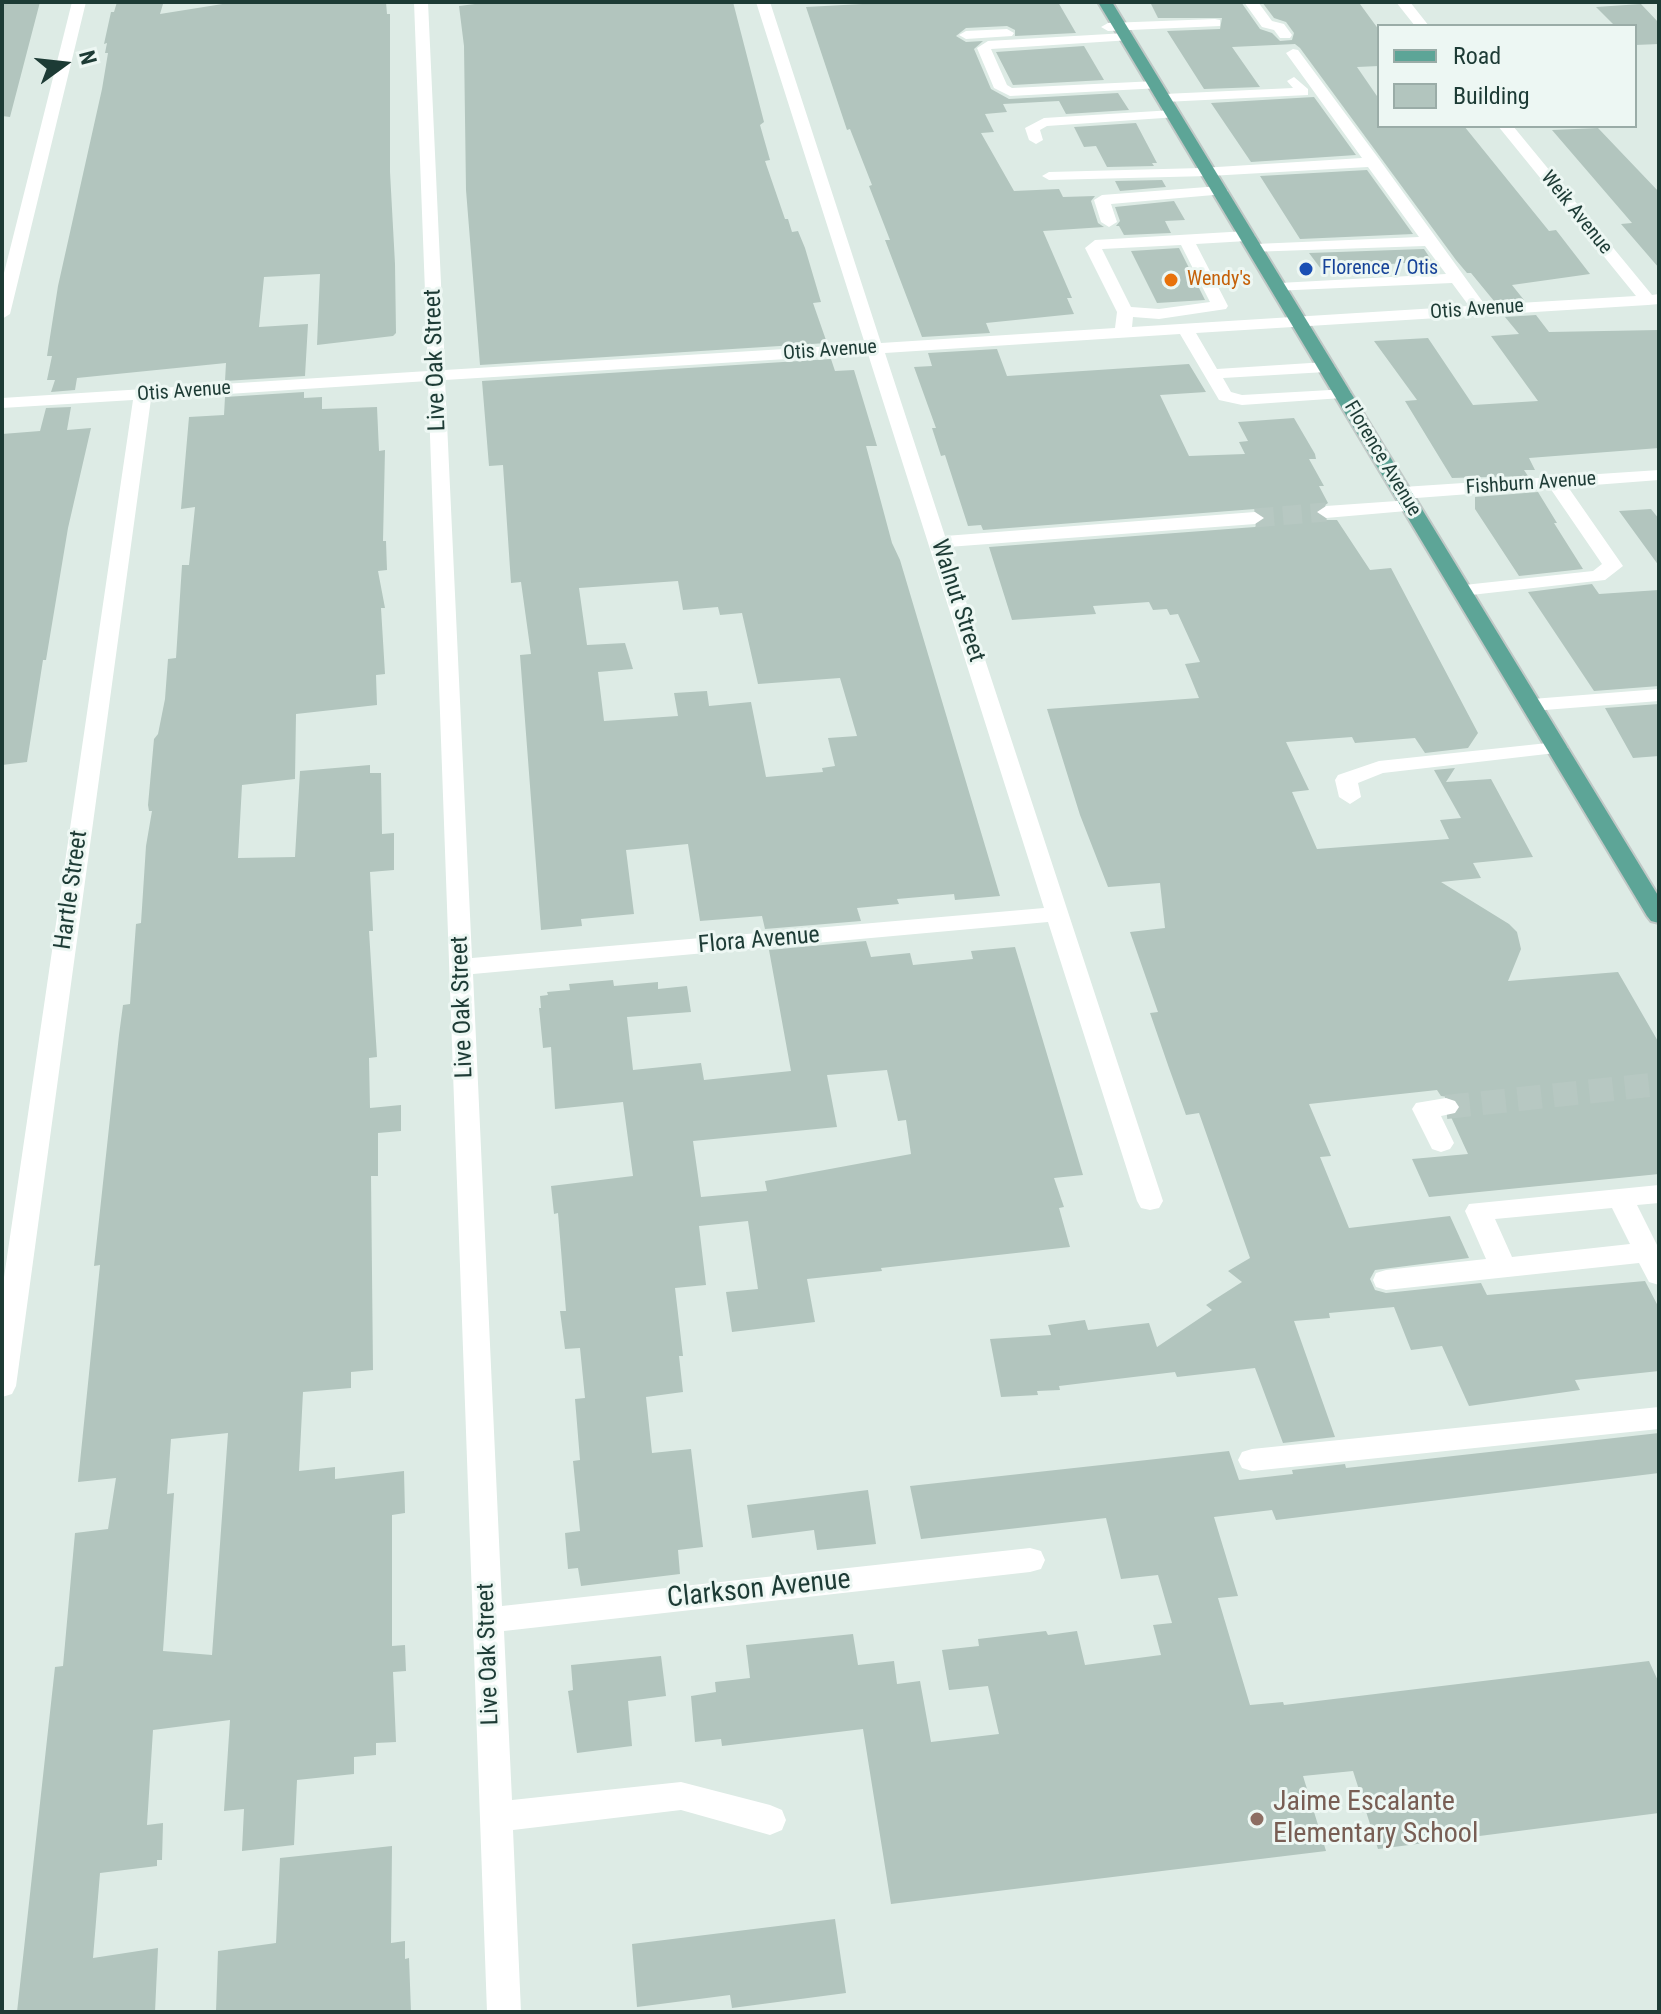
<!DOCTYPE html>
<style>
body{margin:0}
#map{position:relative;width:1661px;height:2014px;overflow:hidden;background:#ddebe5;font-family:"Roboto Condensed",sans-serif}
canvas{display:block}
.frame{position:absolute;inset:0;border:4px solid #1d3b35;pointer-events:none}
.legend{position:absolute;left:1377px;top:24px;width:260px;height:104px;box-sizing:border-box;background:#edf7f3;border:2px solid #9aaca7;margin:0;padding:10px 14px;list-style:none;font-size:24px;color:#1d3b35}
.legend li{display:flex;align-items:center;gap:16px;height:40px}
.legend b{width:40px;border:2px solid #9aaca7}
.north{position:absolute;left:24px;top:24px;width:80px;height:80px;-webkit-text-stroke:6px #edf7f3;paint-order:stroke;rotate:75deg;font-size:22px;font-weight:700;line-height:32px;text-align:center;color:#1d3b35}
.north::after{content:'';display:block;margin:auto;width:28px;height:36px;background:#1d3b35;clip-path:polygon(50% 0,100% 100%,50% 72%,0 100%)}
</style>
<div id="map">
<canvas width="1661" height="2014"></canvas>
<div class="frame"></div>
<ul class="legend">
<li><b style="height:10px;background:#5da597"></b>Road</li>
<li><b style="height:22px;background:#b2c5be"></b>Building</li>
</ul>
<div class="north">N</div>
</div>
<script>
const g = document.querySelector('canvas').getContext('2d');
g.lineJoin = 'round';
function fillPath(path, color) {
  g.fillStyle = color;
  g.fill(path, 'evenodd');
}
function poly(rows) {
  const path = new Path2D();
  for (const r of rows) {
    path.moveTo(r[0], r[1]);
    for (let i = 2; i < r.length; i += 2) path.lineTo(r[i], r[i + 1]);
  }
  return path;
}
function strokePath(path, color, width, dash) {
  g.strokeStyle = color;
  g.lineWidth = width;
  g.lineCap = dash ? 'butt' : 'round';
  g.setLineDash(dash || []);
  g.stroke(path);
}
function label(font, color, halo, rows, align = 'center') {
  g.font = font + ' "Roboto Condensed",sans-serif';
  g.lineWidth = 6;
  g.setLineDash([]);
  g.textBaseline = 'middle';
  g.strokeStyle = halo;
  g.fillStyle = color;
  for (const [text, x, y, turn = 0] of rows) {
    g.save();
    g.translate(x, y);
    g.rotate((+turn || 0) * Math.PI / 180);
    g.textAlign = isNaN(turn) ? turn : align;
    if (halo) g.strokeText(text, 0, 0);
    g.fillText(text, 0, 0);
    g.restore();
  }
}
fillPath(poly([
 [2,2,40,2,10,117,2,116],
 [117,2,159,2,158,4,163,4,160,14,235,2,386,2,387,14,390,14,390,172,395,264,396,333,393,336,317,345,320,274,264,277,259,327,308,324,305,376,225,381,226,363,77,378,75,390,51,392,55,380,47,380,52,356,47,356,58,286,102,89,108,53,105,53,107,43,104,44,111,12,114,12],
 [491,2,733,2,764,122,760,125,770,160,765,161,785,219,788,219,792,232,798,231,805,248,821,302,813,303,827,343,480,365,466,190,464,46,459,6],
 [900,2,1058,2,1076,33,1015,36,1015,30,1007,26,966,28,956,36,966,42,983,41,974,49,991,89,1009,99,1118,93,1129,110,1066,114,1059,101,1003,104,1007,112,985,114,994,132,981,133,1014,191,1059,189,1063,197,1095,196,1091,201,1098,223,1104,227,1043,231,1072,298,1067,298,1074,314,986,323,990,333,922,337,885,240,890,240,869,186,872,185,850,129,847,130,806,7],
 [1150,2,1241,2,1260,29,1272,33,1280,41,1292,40,1294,33,1286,22,1274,18,1262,2,1360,4,1379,30,1379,66,1357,67,1379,99,1379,126,1464,126,1549,231,1556,230,1590,274,1512,285,1524,300,1494,301,1471,273,1467,273,1456,260,1300,48,1295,44,1232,47,1260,87,1204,89,1167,31,1220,29,1222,18,1158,18],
 [1641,4,1659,23,1659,44,1635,45,1635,26,1615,26,1596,7],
 [1084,46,1104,80,1013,85,996,52],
 [1314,97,1356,155,1251,162,1211,103],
 [1136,123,1157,163,1152,163,1154,166,1107,167,1096,146,1084,147,1074,127],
 [1598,128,1659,192,1659,268,1621,224,1632,223,1552,130],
 [1367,170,1413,234,1300,239,1260,176],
 [1162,180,1166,187,1120,191,1115,181],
 [1174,201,1185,220,1165,221,1171,233,1124,235,1119,226,1116,226,1120,221,1115,207],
 [1179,248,1205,300,1157,303,1131,251],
 [1424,249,1432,261,1321,269,1309,253],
 [1536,315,1549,332,1659,330,1659,448,1529,458,1535,470,1524,470,1528,476,1452,478,1405,401,1417,400,1374,341,1428,338,1473,405,1538,401,1491,336,1519,334,1505,317],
 [997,349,1007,376,1189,364,1206,392,1160,395,1189,456,1245,454,1239,442,1248,441,1238,422,1294,418,1315,454,1316,459,1309,459,1324,486,1319,486,1328,503,1314,513,1324,520,1337,520,1370,570,1391,568,1478,733,1468,748,1425,753,1415,738,1355,743,1352,737,1286,742,1309,790,1292,792,1317,849,1449,839,1440,820,1461,818,1434,770,1455,768,1446,782,1491,779,1533,857,1473,863,1481,878,1441,882,1509,924,1517,932,1521,949,1508,981,1618,972,1659,1043,1659,1174,1429,1197,1412,1159,1468,1154,1451,1117,1458,1115,1462,1105,1456,1098,1441,1096,1437,1090,1309,1104,1331,1156,1320,1157,1349,1228,1450,1216,1469,1258,1375,1270,1370,1279,1375,1290,1386,1293,1481,1283,1487,1295,1645,1281,1659,1308,1659,1371,1575,1380,1580,1390,1469,1406,1442,1346,1411,1350,1394,1307,1329,1313,1330,1318,1294,1321,1335,1437,1283,1443,1255,1368,1177,1377,1175,1372,1059,1386,1060,1390,1037,1391,1038,1395,1001,1397,990,1339,1051,1335,1048,1325,1085,1320,1088,1330,1149,1323,1157,1347,1212,1310,1206,1305,1242,1282,1228,1271,1250,1258,1199,1113,1186,1115,1169,1068,1150,1013,1158,1012,1130,932,1165,928,1160,883,1108,887,1080,815,1047,709,1199,698,1185,664,1200,662,1178,614,1170,615,1167,609,1153,610,1149,602,1093,606,1096,614,1012,620,989,547,1255,527,1267,517,1255,509,983,530,981,525,968,526,945,455,941,456,932,428,936,428,914,367,932,366,928,353],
 [831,359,835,371,854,370,877,446,866,446,892,543,900,560,1000,896,955,900,954,894,897,899,899,904,857,908,861,921,765,929,762,916,700,921,688,844,626,850,634,914,581,919,582,926,541,930,520,655,531,654,521,582,511,583,503,465,489,466,482,381],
 [678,581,683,610,718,607,720,615,742,613,758,684,840,678,857,736,828,738,835,766,822,768,823,772,766,777,751,702,709,706,707,691,674,693,678,716,604,721,598,672,633,669,625,643,587,645,579,588],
 [304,392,304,398,322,397,322,409,377,407,379,451,385,450,383,541,386,541,387,570,378,571,385,608,381,608,385,674,376,675,377,705,296,714,295,779,242,785,238,858,295,857,300,771,370,765,370,773,381,773,382,834,394,833,394,870,370,872,373,931,369,931,377,1057,369,1058,370,1108,401,1105,401,1131,378,1133,378,1176,371,1176,373,1370,351,1372,351,1388,303,1392,299,1471,335,1467,335,1479,404,1471,405,1513,392,1515,392,1646,405,1645,406,1671,393,1672,396,1742,376,1743,376,1755,354,1757,354,1774,297,1780,294,1845,242,1851,244,1809,224,1811,230,1720,153,1730,147,1825,163,1823,162,1860,157,1860,157,1866,100,1873,93,1958,158,1948,155,2012,17,2012,55,1667,63,1666,75,1533,108,1529,116,1478,78,1482,100,1265,94,1266,119,1035,123,1005,130,1004,136,924,141,923,146,846,152,811,149,811,148,805,154,739,158,734,165,699,168,659,176,658,182,565,189,565,195,507,181,509,189,417,224,415,225,397],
 [228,1433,212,1655,163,1651,174,1493,167,1494,171,1439],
 [71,407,67,430,91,428,68,528,46,660,43,660,27,762,2,765,2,434,40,431,46,408],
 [1538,492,1557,523,1554,523,1583,569,1519,576,1475,509,1475,497],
 [1651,509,1659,519,1659,566,1619,511],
 [1592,584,1599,594,1659,590,1659,686,1594,691,1528,592],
 [1659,704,1659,756,1633,758,1605,708],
 [866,941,871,957,910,953,913,965,973,959,971,951,1015,947,1083,1175,1054,1178,1064,1207,1059,1208,1070,1247,881,1268,882,1271,807,1279,815,1322,732,1332,726,1292,758,1289,748,1221,699,1226,706,1285,675,1288,683,1356,679,1356,683,1392,646,1397,652,1453,691,1449,703,1547,678,1550,680,1574,581,1586,578,1568,568,1569,565,1533,580,1531,573,1461,580,1460,575,1399,585,1398,580,1348,565,1349,560,1311,566,1311,558,1213,554,1214,551,1186,633,1176,623,1102,555,1109,551,1047,543,1048,539,1008,541,1008,540,996,548,995,547,992,570,990,569,984,613,980,614,986,658,982,658,989,687,986,691,1012,627,1017,633,1070,701,1063,704,1080,791,1071,769,950],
 [887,1070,898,1121,906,1120,911,1154,765,1181,767,1191,701,1197,693,1141,837,1127,827,1075],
 [1659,1433,1659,1473,1276,1520,1272,1510,1214,1517,1238,1596,1218,1598,1250,1705,1283,1702,1284,1705,1649,1661,1659,1683,1659,1813,1378,1849,1353,1771,1303,1776,1326,1851,891,1904,863,1729,722,1746,721,1739,695,1742,691,1696,716,1692,715,1682,750,1678,746,1645,853,1634,858,1665,894,1661,897,1684,920,1681,931,1742,999,1734,988,1686,949,1690,942,1650,979,1646,978,1639,1046,1631,1048,1635,1077,1631,1085,1665,1161,1655,1153,1625,1172,1623,1158,1575,1121,1579,1106,1518,921,1539,910,1486,1229,1451,1239,1480,1293,1474,1292,1470,1345,1464,1346,1468],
 [868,1490,876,1544,817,1550,814,1530,752,1538,747,1505],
 [661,1656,666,1696,628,1701,632,1746,577,1753,568,1691,573,1690,571,1665],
 [392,1846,391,1943,405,1941,405,1959,409,1958,411,2012,216,2012,218,1951,276,1943,280,1858],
 [835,1919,846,1993,732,2008,730,1995,637,2007,632,1944]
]), '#b2c5be');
strokePath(poly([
 [1255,518,1326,512]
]), '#b7c8c2', 19, [19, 9]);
strokePath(poly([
 [1446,1107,1659,1084]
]), '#b7c8c2', 24, [24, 12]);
const major = poly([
 [1098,2,1112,2,1659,897,1659,923,1651,921,1647,916,1098,2]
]);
strokePath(major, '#c0c8c6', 4);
fillPath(poly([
 [72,2,86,2,10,314,2,319,2,281,72,2],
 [414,2,428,2,445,370,865,344,756,2,770,2,881,343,1115,328,1117,312,1085,248,1095,240,1247,231,1255,236,1247,241,1196,244,1228,306,1226,309,1159,319,1133,317,1132,327,1469,306,1452,283,1273,291,1273,285,1279,283,1446,274,1425,246,1249,252,1249,246,1255,244,1419,237,1368,167,1209,176,1049,180,1042,176,1049,172,1201,168,1362,158,1286,53,1293,49,1298,50,1379,159,1485,305,1636,296,1498,126,1513,126,1652,295,1659,294,1659,304,1648,305,1196,333,1217,369,1326,362,1335,367,1326,372,1223,378,1231,392,1242,395,1348,389,1351,393,1342,398,1242,405,1219,400,1180,334,885,353,945,536,1255,512,1264,518,1255,524,948,547,1163,1201,1159,1208,1150,1210,1141,1208,1137,1201,1048,922,473,974,502,1606,1030,1548,1041,1551,1045,1560,1041,1569,1030,1572,504,1631,512,1800,681,1782,770,1805,782,1810,786,1820,782,1830,770,1835,681,1810,513,1830,521,2012,487,2012,428,381,151,399,16,1386,12,1394,2,1397,2,1291,133,400,2,408,2,398,428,371,414,2],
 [1181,245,1210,302,1159,309,1131,307,1102,249,1181,245],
 [868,354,1044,908,472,958,445,380,868,354],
 [1244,2,1258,2,1272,21,1284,24,1292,35,1290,38,1280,38,1274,30,1262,27,1244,2],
 [1396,2,1410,2,1429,26,1415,26,1396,2],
 [1215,19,1220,20,1220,26,1108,31,1101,27,1108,23,1215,19],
 [1007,29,1014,33,1012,36,966,39,959,35,966,31,1007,29],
 [1126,33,1131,34,1131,40,991,49,1007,85,1012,88,1156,81,1161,82,1161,88,1010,96,994,88,977,48,988,41,1126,33],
 [1294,77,1308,89,1308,95,1164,102,1157,98,1164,94,1293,88,1287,81,1294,77],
 [1173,110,1178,111,1178,117,1047,126,1040,130,1043,140,1036,144,1029,140,1025,128,1044,118,1173,110],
 [1220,186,1228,191,1225,194,1111,204,1117,222,1109,227,1101,222,1094,200,1102,195,1220,186],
 [1659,470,1659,480,1568,487,1623,566,1605,580,1462,596,1452,590,1455,586,1593,571,1602,564,1550,488,1403,499,1394,493,1403,487,1659,470],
 [1411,500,1418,502,1420,506,1418,510,1326,518,1317,512,1326,506,1411,500],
 [1659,689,1659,701,1532,711,1522,705,1532,699,1659,689],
 [1557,742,1564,744,1568,748,1564,752,1383,773,1358,783,1361,797,1350,804,1339,797,1335,780,1338,775,1379,761,1557,742],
 [1446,1098,1455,1101,1459,1107,1455,1113,1441,1116,1454,1143,1450,1149,1441,1152,1432,1149,1412,1109,1416,1103,1446,1098],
 [1659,1185,1659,1203,1637,1205,1659,1249,1659,1285,1649,1282,1639,1263,1386,1290,1376,1287,1373,1280,1376,1273,1386,1270,1486,1259,1465,1211,1469,1204,1659,1185],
 [1612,1208,1630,1244,1512,1257,1495,1219,1612,1208],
 [1659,1407,1659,1429,1252,1471,1242,1468,1238,1460,1242,1452,1252,1449,1659,1407]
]), '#fff');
fillPath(major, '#5da597');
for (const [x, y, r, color] of [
 [1306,269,8,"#1a4fb4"],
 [1171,280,8,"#e8710a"],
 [1257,1819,8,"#8d6e63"]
]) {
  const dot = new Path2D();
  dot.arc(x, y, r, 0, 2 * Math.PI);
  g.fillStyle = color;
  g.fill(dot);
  strokePath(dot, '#edf7f3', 3);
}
label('20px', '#1d3b35', '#edf7f3', [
 ["Weik Avenue",1576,213,51],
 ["Otis Avenue",1477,310,-4],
 ["Otis Avenue",830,351,-4],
 ["Otis Avenue",184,392,-4],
 ["Florence Avenue",1382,459,59],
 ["Fishburn Avenue",1531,484,-4]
]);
label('20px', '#164399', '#edf7f3', [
 ["Florence / Otis",1322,269]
], 'left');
label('20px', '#c56008', '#edf7f3', [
 ["Wendy's",1187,280]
], 'left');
label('24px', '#1d3b35', '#edf7f3', [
 ["Live Oak Street",436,360,-92],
 ["Walnut Street",957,601,72],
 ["Hartle Street",72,890,-82],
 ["Flora Avenue",759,941,-5],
 ["Live Oak Street",463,1007,-92],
 ["Live Oak Street",489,1654,-92]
]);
label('28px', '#1d3b35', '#edf7f3', [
 ["Clarkson Avenue",759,1590,-6]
]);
label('28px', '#785e54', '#edf7f3', [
 ["Jaime Escalante",1273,1803],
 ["Elementary School",1273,1835]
], 'left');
</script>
